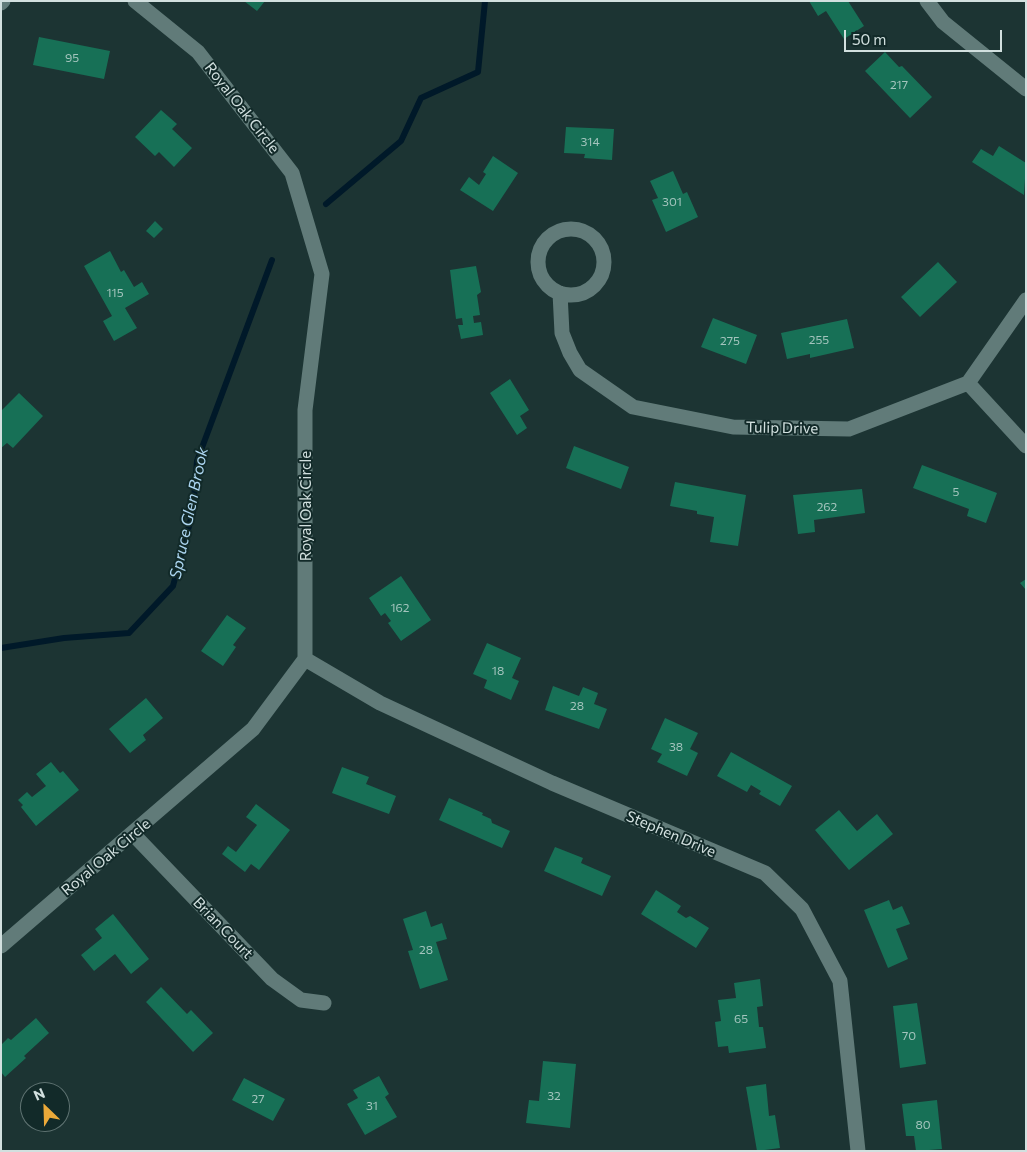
<!DOCTYPE html>
<style>
body{margin:0}
#map{position:relative;width:1027px;height:1152px;overflow:hidden;background:#1c3433;font-family:Commissioner,sans-serif}
canvas{display:block}
.frame{position:absolute;inset:0;border:2px solid #d2e0df;pointer-events:none}
.north{position:absolute;left:20px;top:1082px;width:50px;height:50px;box-sizing:border-box;background:#122a29;border:1px solid #5f7372;border-radius:50%;rotate:336deg;font-size:14px;font-weight:700;line-height:20px;text-align:center;color:#d2e0df}
.north::after{content:'';display:block;margin:auto;width:18px;height:22px;background:#eba939;clip-path:polygon(50% 0,100% 100%,50% 72%,0 100%)}
.scale{position:absolute;left:844px;top:30px;width:158px;height:22px;box-sizing:border-box;border:2px solid #d2e0df;border-top:0;padding-left:6px;font-size:15px;line-height:18px;white-space:nowrap;color:#d2e0df;-webkit-text-stroke:4px #122a29;paint-order:stroke}
</style>
<div id="map">
<canvas width="1027" height="1152"></canvas>
<div class="frame"></div>
<div class="north">N</div>
<div class="scale">50 m</div>
</div>
<script>
const g = document.querySelector('canvas').getContext('2d');
g.lineJoin = 'round';
function poly(rows) {
  const path = new Path2D();
  for (const r of rows) {
    if (r.length === 3) {
      path.moveTo(r[0] + r[2], r[1]);
      path.arc(r[0], r[1], r[2], 0, 2 * Math.PI);
      continue;
    }
    path.moveTo(r[0], r[1]);
    for (let i = 2; i < r.length; i += 2) path.lineTo(r[i], r[i + 1]);
  }
  return path;
}
function strokePath(path, color, width, dash) {
  g.strokeStyle = color;
  g.lineWidth = width;
  g.lineCap = dash ? 'butt' : 'round';
  g.setLineDash(dash || []);
  g.stroke(path);
}
function fillPath(path, color) {
  g.fillStyle = color;
  g.fill(path, 'evenodd');
}
function label(font, color, halo, rows, align = 'center') {
  g.font = font + ' Commissioner,sans-serif';
  g.lineWidth = 4;
  g.setLineDash([]);
  g.textBaseline = 'middle';
  g.strokeStyle = halo;
  g.fillStyle = color;
  for (const [text, x, y, turn = 0] of rows) {
    g.save();
    g.translate(x, y);
    g.rotate((+turn || 0) * Math.PI / 180);
    g.textAlign = isNaN(turn) ? turn : align;
    if (halo) g.strokeText(text, 0, 0);
    g.fillText(text, 0, 0);
    g.restore();
  }
}
strokePath(poly([
 [326,204,401,141,421,98,478,72,485,1],
 [1,648,64,638,129,633,173,586,193,511,197,461,272,260]
]), '#001929', 6);
fillPath(poly([
 [244,1,265,1,257,11],
 [809,1,848,1,864,26,844,39,826,11,818,16],
 [39,37,110,51,104,79,33,65],
 [885,52,899,67,902,66,932,97,910,118,865,71],
 [161,110,177,124,172,129,192,148,174,167,159,152,155,156,135,137],
 [566,127,614,129,612,160,584,158,585,154,564,153],
 [999,146,1026,163,1024,195,972,162,981,149,993,156],
 [493,156,518,173,493,211,460,190,469,177,479,185,486,174,483,172],
 [673,171,683,194,687,192,698,217,666,232,652,200,658,198,650,181],
 [155,221,163,229,154,238,146,231],
 [110,251,121,272,124,270,134,287,142,282,149,294,125,308,137,328,114,341,103,321,112,316,84,266],
 [938,262,957,282,920,317,901,297],
 [476,266,481,292,477,295,480,315,473,316,474,323,481,322,483,335,461,339,458,325,463,325,462,318,456,319,450,270],
 [713,318,757,335,746,364,701,347],
 [847,319,854,348,810,358,810,354,787,359,781,333],
 [510,379,529,410,520,416,527,428,517,435,490,393],
 [19,393,43,416,13,448,7,443,1,448,1,411],
 [574,446,629,467,621,489,566,468],
 [922,465,997,493,986,523,967,516,969,509,913,488],
 [675,482,746,495,738,546,710,542,714,517,697,514,697,511,670,506],
 [862,489,865,513,814,520,815,532,798,534,793,495],
 [401,576,431,620,401,641,388,623,391,621,385,613,381,616,369,598],
 [1026,579,1026,590,1020,583],
 [227,615,246,628,233,645,236,647,223,666,201,651],
 [487,643,521,658,512,678,519,681,511,700,484,688,487,680,473,674],
 [553,686,579,696,583,687,598,693,594,704,607,709,599,729,545,710],
 [146,698,163,718,143,735,146,740,130,753,109,729],
 [665,718,698,733,690,749,698,753,687,776,657,762,662,754,651,749],
 [731,752,792,786,780,806,759,794,761,791,751,785,747,792,717,776],
 [51,762,60,773,63,771,79,790,36,826,21,807,23,805,18,800,27,792,32,797,46,786,36,774],
 [342,767,369,777,366,784,396,796,389,814,332,793],
 [449,798,483,813,482,815,491,819,492,823,510,831,502,848,439,820],
 [256,804,290,830,259,870,251,864,245,872,222,854,228,846,236,852,257,825,246,817],
 [839,810,857,831,877,814,893,834,849,870,815,830],
 [555,847,583,858,581,863,611,876,602,896,544,871],
 [656,890,681,906,677,912,686,918,690,916,709,928,696,948,641,914],
 [889,900,893,910,902,906,910,924,896,929,908,959,888,968,864,910],
 [426,911,431,927,442,923,447,939,436,942,448,980,420,989,408,951,413,950,403,919],
 [113,914,149,959,131,974,115,954,94,971,81,955,102,938,95,929],
 [760,979,763,1006,757,1007,759,1027,763,1027,766,1048,729,1053,728,1046,718,1047,715,1022,721,1021,718,1000,736,998,734,983],
 [161,987,187,1014,191,1010,213,1033,193,1052,146,1002],
 [917,1003,926,1064,900,1068,893,1006],
 [36,1018,49,1033,24,1056,26,1058,5,1077,1,1072,1,1045,8,1038,11,1040],
 [543,1061,576,1064,570,1128,526,1123,529,1100,539,1101],
 [379,1076,389,1094,385,1097,397,1117,365,1135,347,1104,358,1098,353,1090],
 [244,1078,285,1099,273,1121,232,1100],
 [766,1084,769,1116,775,1115,780,1148,757,1151,746,1087],
 [937,1100,942,1149,916,1151,914,1136,906,1136,902,1104]
]), '#177056');
strokePath(poly([
 [927,1,943,22,1026,89],
 [1,3,3,1],
 [571,262,33],
 [560,293,562,333,570,353,580,370,633,407,733,427,849,429,968,383,1026,300],
 [968,383,1026,446],
 [305,659,380,703,552,783,765,873,802,909,840,981,858,1151],
 [133,834,272,979,301,1000,324,1003],
 [1,946,253,729,305,659,305,410,322,274,292,173,198,52,135,1]
]), '#617b79', 15);
label('12px', '#a3c4bd', null, [
 ["95",72,58],
 ["217",899,85],
 ["314",590,142],
 ["301",672,202],
 ["115",115,293],
 ["255",819,340],
 ["275",730,341],
 ["5",956,492],
 ["262",827,507],
 ["162",400,608],
 ["18",498,671],
 ["28",577,706],
 ["38",676,747],
 ["28",426,950],
 ["65",741,1019],
 ["70",909,1036],
 ["32",554,1096],
 ["27",258,1099],
 ["31",372,1106],
 ["80",923,1125]
]);
label('15px', '#d2e0df', '#122a29', [
 ["Royal Oak Circle",242,108,52],
 ["Tulip Drive",782,428,1],
 ["Royal Oak Circle",306,506,-90],
 ["Stephen Drive",671,834,23],
 ["Royal Oak Circle",106,857,-40],
 ["Brian Court",223,928,46]
]);
label('italic 16px', '#acd5f0', '#122a29', [
 ["Spruce Glen Brook",189,513,-78]
]);
</script>
